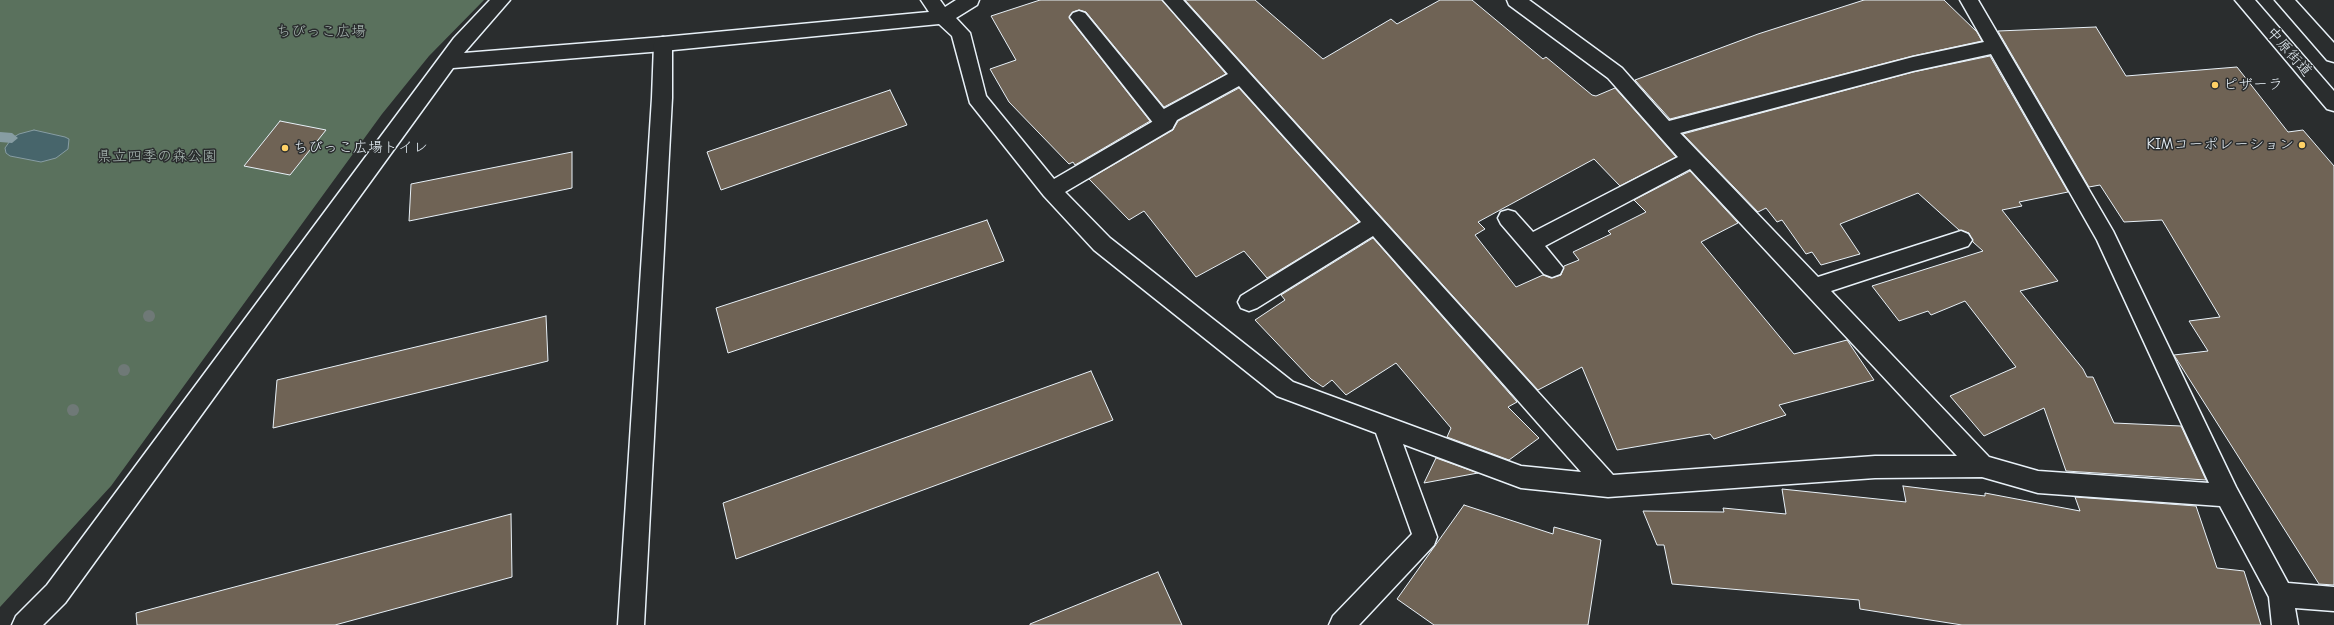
<!DOCTYPE html>
<meta charset="utf-8">
<style>
body{margin:0}
canvas{display:block;background:#2a2d2e}
</style>
<canvas width="2334" height="625"></canvas>
<script>
const g = document.querySelector('canvas').getContext('2d');
g.lineJoin = 'round';
function fillPath(path, color) {
  g.fillStyle = color;
  g.fill(path, 'evenodd');
}
function poly(rows) {
  const path = new Path2D();
  for (const r of rows) {
    path.moveTo(r[0], r[1]);
    for (let i = 2; i < r.length; i += 2) path.lineTo(r[i], r[i + 1]);
  }
  return path;
}
function strokePath(path, color, width, dash) {
  g.strokeStyle = color;
  g.lineWidth = width;
  g.lineCap = dash ? 'butt' : 'round';
  g.setLineDash(dash || []);
  g.stroke(path);
}
function label(font, color, halo, rows, align = 'center') {
  g.font = font + ' "Comic Neue","Klee One",sans-serif';
  g.lineWidth = 3;
  g.setLineDash([]);
  g.textBaseline = 'middle';
  g.strokeStyle = halo;
  g.fillStyle = color;
  for (const [text, x, y, turn = 0] of rows) {
    g.save();
    g.translate(x, y);
    g.rotate((+turn || 0) * Math.PI / 180);
    g.textAlign = isNaN(turn) ? turn : align;
    if (halo) g.strokeText(text, 0, 0);
    g.fillText(text, 0, 0);
    g.restore();
  }
}
fillPath(poly([
 [0,0,484,0,429,56,382,114,111,486,0,607]
]), '#5a715d');
const water = poly([
 [34,130,65,137,69,139,68,149,56,158,41,162,10,156,6,153,5,148,12,138,19,134,34,130]
]);
fillPath(water, '#47656b');
strokePath(water, '#879da3', 1);
fillPath(poly([
 [0,132,12,133,18,138,12,143,0,142,0,132]
]), '#879da3');
const building = poly([
 [1040,0,1162,0,1226,74,1164,107,1086,12,1079,10,1073,12,1069,18,1150,121,1075,165,1073,162,1069,164,1009,102,990,69,1016,60,991,16,1040,0],
 [1185,0,1255,0,1323,59,1391,19,1397,24,1440,0,1472,0,1543,59,1546,57,1592,95,1596,96,1615,88,1676,157,1620,186,1594,159,1478,222,1485,229,1475,235,1516,287,1543,275,1551,278,1561,275,1564,266,1579,260,1573,252,1611,234,1608,231,1646,212,1634,200,1690,171,1738,223,1701,242,1794,354,1847,340,1874,380,1779,405,1786,415,1714,439,1710,434,1617,450,1582,367,1538,390,1185,0],
 [1864,0,1944,0,1977,32,1982,41,1913,56,1670,119,1635,80,1758,34,1864,0],
 [2096,27,2126,76,2237,67,2288,132,2303,130,2334,166,2334,585,2319,584,2174,355,2208,351,2189,321,2220,317,2162,220,2124,222,2100,185,2089,187,1998,31,2096,27],
 [1990,56,2068,192,2019,202,2022,206,2002,210,2058,281,2020,291,2083,369,2087,377,2093,377,2114,423,2181,426,2206,480,2066,471,2044,408,1984,436,1950,396,2016,367,1965,301,1931,315,1928,311,1899,321,1872,286,1983,251,1973,242,1969,233,1959,230,1918,193,1840,224,1860,254,1821,265,1812,252,1806,254,1782,220,1777,222,1766,208,1758,212,1683,134,1913,72,1990,56],
 [1239,88,1359,222,1267,278,1244,251,1196,277,1144,211,1129,220,1089,179,1173,130,1178,121,1239,88],
 [890,90,907,125,721,190,707,152,890,90],
 [280,121,326,130,290,175,244,166,280,121],
 [572,152,572,188,409,221,411,184,572,152],
 [987,220,1004,261,728,353,716,308,987,220],
 [1373,238,1517,402,1508,407,1539,438,1509,460,1447,437,1451,428,1396,363,1346,395,1332,380,1323,387,1311,379,1255,320,1285,300,1281,295,1373,238],
 [546,316,548,361,273,428,277,380,546,316],
 [1091,371,1113,420,736,559,723,503,1091,371],
 [1436,458,1478,473,1424,483,1436,458],
 [1903,486,1985,496,1985,493,2080,511,2075,497,2196,506,2217,568,2244,571,2261,625,1962,625,1860,609,1859,600,1672,584,1664,545,1657,545,1643,511,1724,512,1723,508,1786,514,1782,489,1906,502,1903,486],
 [1464,505,1553,534,1554,527,1601,540,1588,625,1434,625,1397,599,1464,505],
 [511,514,512,577,335,625,137,625,136,613,511,514],
 [1158,572,1182,625,1030,625,1030,624,1158,572]
]);
fillPath(building, '#6f6355');
strokePath(building, '#e8f1f8', 1);
const lane = poly([
 [1079,11,1085,13,1172,119,1174,124,1172,129,1165,131,1158,129,1073,21,1070,17,1073,13,1079,11]
]);
const street = poly([
 [490,0,510,0,464,53,663,37,929,12,921,0,940,0,945,7,956,0,979,0,977,5,956,18,970,33,986,96,1054,179,1157,119,1162,110,1228,74,1163,0,1183,0,1613,475,1875,456,1957,456,1690,169,1545,246,1563,268,1560,274,1552,277,1544,274,1501,224,1498,218,1501,212,1508,210,1515,212,1533,232,1678,157,1608,78,1509,5,1507,0,1529,0,1622,68,1669,121,1913,57,1984,42,1960,0,1978,0,2113,231,2236,487,2288,583,2334,587,2334,611,2295,608,2298,625,2272,625,2269,597,2220,506,2038,493,1982,477,1875,478,1608,497,1521,488,1403,444,1437,537,1434,545,1359,625,1329,625,1333,616,1412,534,1376,433,1277,396,1094,250,1044,196,970,103,952,36,939,24,663,51,453,68,65,603,43,625,12,625,16,616,47,585,454,38,490,0],
 [1991,54,2097,240,2209,483,2038,471,1989,457,1831,291,1968,246,1972,240,1968,234,1961,231,1818,277,1680,133,1913,71,1991,54],
 [1239,86,1361,222,1241,296,1238,302,1241,308,1249,311,1257,308,1373,236,1581,472,1521,466,1293,382,1110,238,1065,192,1172,129,1177,120,1239,86]
]);
const secondary = poly([
 [663,37,670,39,672,44,672,98,644,625,618,625,652,98,654,44,656,39,663,37]
]);
const primary = poly([
 [2235,0,2255,0,2334,91,2334,111,2327,109,2235,0],
 [2275,0,2295,0,2334,43,2334,62,2327,60,2275,0]
]);
strokePath(lane, '#e8f1f8', 3);
strokePath(street, '#e8f1f8', 3);
strokePath(secondary, '#e8f1f8', 3);
strokePath(primary, '#e8f1f8', 3);
fillPath(lane, '#2a2d2e');
fillPath(street, '#2a2d2e');
fillPath(secondary, '#2a2d2e');
fillPath(primary, '#2a2d2e');
g.fillStyle = '#6f7977';
for (const [x, y] of [
 [149,316],
 [124,370],
 [73,410]
]) {
  g.beginPath();
  g.arc(x, y, 6, 0, 2 * Math.PI);
  g.fill();
}
for (const [x, y, r, color] of [
 [2215,85,4,"#ffd166"],
 [2302,145,4,"#ffd166"],
 [285,148,4,"#ffd166"]
]) {
  const dot = new Path2D();
  dot.arc(x, y, r, 0, 2 * Math.PI);
  g.fillStyle = color;
  g.fill(dot);
  strokePath(dot, '#2a2d2e', 1.5);
}
label('15px', '#a8b7b2', '#2a2d2e', [
 ["ちびっこ広場",321,32],
 ["県立四季の森公園",157,157]
]);
label('15px', '#e8f1f8', '#2a2d2e', [
 ["中原街道",2289,52,49]
]);
label('15px', '#e8f1f8', '#2a2d2e', [
 ["ピザーラ",2223,85],
 ["KIMコーポレーション",2294,145,"right"],
 ["ちびっこ広場トイレ",293,148]
], 'left');
</script>
